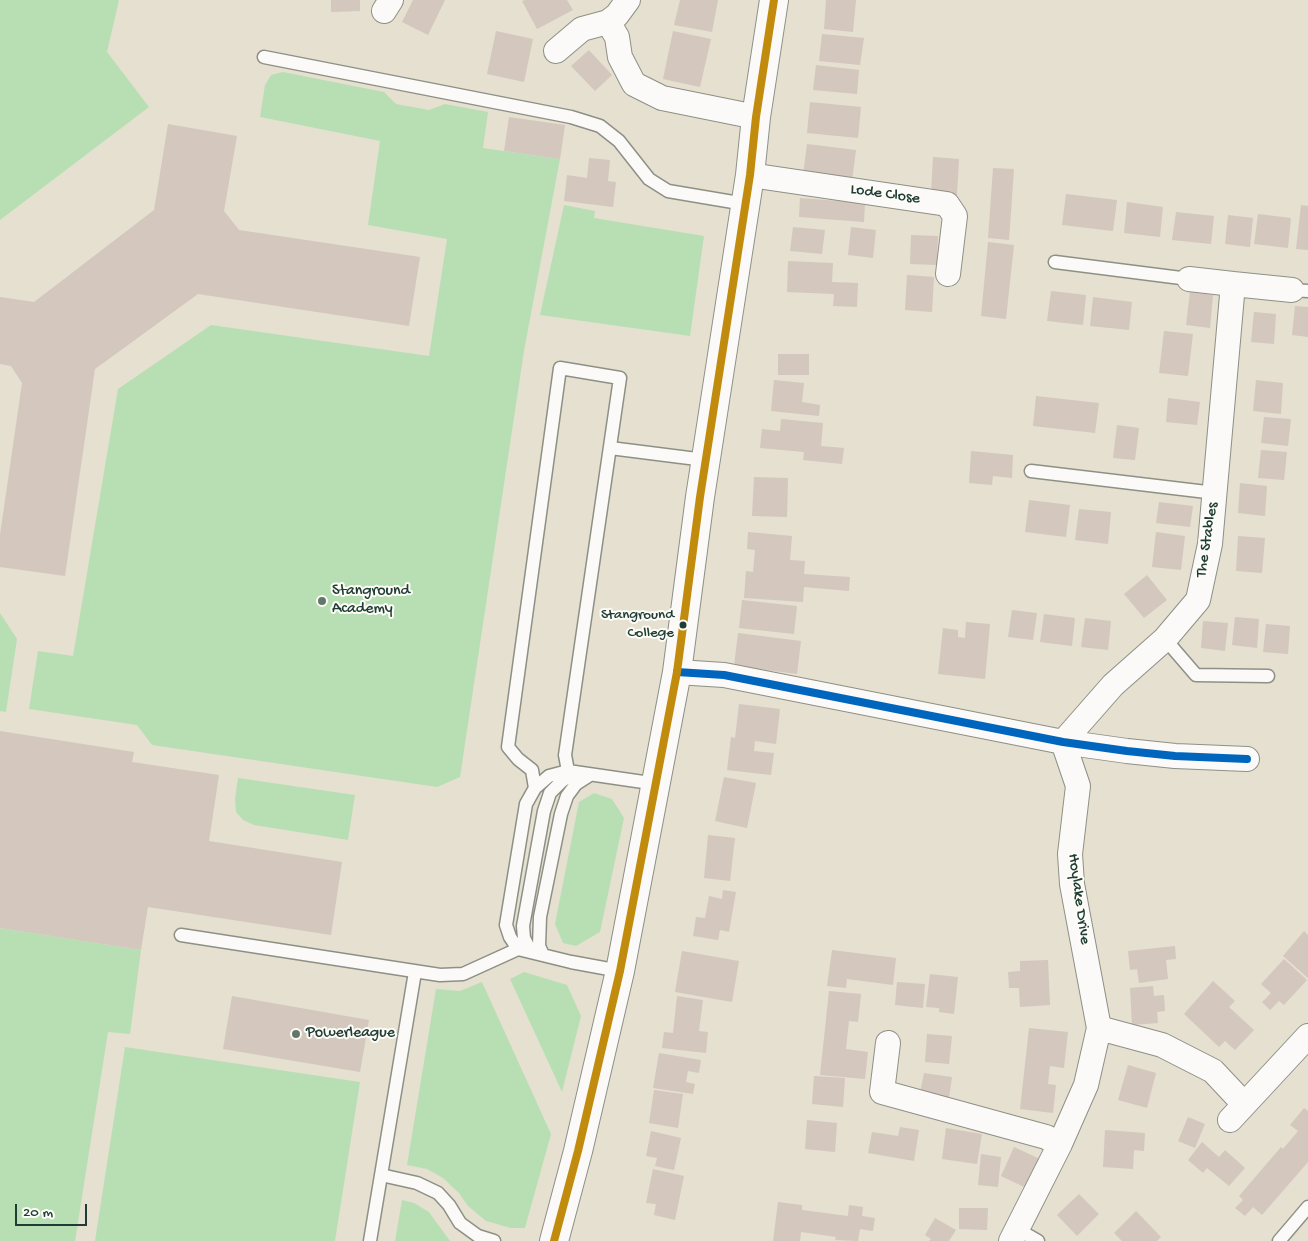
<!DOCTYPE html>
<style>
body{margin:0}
#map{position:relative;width:1308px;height:1241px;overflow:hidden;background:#e5e0d0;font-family:"Gochi Hand",sans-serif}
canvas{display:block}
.scale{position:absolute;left:15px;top:1204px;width:72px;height:22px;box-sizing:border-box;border:2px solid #1f3d34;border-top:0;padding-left:6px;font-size:15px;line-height:18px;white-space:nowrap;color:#1f3d34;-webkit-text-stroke:4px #fdfcf7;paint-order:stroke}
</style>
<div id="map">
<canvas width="1308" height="1241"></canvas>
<div class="scale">20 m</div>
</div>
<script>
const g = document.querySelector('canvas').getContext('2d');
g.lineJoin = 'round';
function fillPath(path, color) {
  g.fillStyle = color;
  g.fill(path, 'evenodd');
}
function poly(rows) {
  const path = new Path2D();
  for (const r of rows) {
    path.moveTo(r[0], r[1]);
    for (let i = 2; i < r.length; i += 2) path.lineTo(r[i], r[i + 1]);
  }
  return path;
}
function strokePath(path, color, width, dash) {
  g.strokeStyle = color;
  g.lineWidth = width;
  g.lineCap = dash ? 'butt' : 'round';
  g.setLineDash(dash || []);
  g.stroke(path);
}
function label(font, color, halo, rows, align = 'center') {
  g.font = font + ' "Gochi Hand",sans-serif';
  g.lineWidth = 4;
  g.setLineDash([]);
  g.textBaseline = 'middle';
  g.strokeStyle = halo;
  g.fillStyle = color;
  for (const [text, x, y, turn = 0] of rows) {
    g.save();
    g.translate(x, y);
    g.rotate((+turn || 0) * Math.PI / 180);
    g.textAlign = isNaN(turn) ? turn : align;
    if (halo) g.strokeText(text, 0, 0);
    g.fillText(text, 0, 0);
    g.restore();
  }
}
fillPath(poly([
 [0,0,119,0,107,52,149,107,0,220],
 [283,72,384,92,396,104,429,110,445,104,488,112,483,148,560,159,524,351,460,777,437,787,152,745,137,725,29,709,38,651,73,656,118,389,211,325,429,356,447,239,368,225,380,141,260,117,265,85,271,75],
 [564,205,595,211,594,218,704,236,690,336,540,315],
 [0,613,17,639,6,712,0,711],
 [238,778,355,795,348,840,254,825,243,820,236,812,235,799],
 [594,793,612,799,624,818,600,932,576,946,563,943,555,924,579,802],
 [0,928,141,950,130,1034,108,1032,75,1241,0,1241],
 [524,972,567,985,581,1016,562,1092,510,979],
 [482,982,551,1134,525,1228,511,1228,486,1221,468,1206,459,1193,443,1178,427,1169,407,1165,436,989,460,991],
 [125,1047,360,1082,335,1241,95,1241],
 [402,1200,414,1203,429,1212,450,1241,395,1241]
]), '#b8dfb3');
fillPath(poly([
 [331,0,360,0,360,11,331,12],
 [413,0,445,0,428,35,402,22],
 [525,0,567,0,573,10,537,29,522,1],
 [680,0,718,0,712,32,674,25],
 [826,0,856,0,853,32,824,29],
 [496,31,533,39,524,82,487,74],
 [673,31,711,39,700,87,663,79],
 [822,34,864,38,860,65,819,61],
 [589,50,612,75,595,91,571,66],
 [816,65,859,70,857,94,813,90],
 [810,102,861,107,858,138,807,133],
 [509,117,565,125,560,159,504,151],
 [168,124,237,136,224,211,239,230,420,257,409,326,198,294,95,369,65,576,0,567,0,535,22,383,11,366,0,364,0,297,34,302,154,210],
 [807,144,856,150,852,181,803,175],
 [933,157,959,159,957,195,931,193],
 [589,158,610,160,608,181,616,182,613,207,564,201,567,175,587,178],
 [993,168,1014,169,1009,240,988,238],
 [1066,194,1117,200,1113,231,1062,225],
 [800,198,865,203,864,222,799,217],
 [1127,202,1163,207,1160,237,1124,233],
 [1301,205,1308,206,1308,250,1296,249],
 [1176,212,1214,216,1211,244,1172,240],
 [1258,214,1291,218,1288,248,1254,244],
 [1228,215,1253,218,1250,247,1225,244],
 [793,227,825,230,822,254,790,251],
 [851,227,876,230,873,258,848,255],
 [911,235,938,236,937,265,910,264],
 [988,242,1014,245,1006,319,981,316],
 [788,261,833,263,832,282,858,283,857,307,833,306,834,294,787,292],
 [907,275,934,277,932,312,905,310],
 [1051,291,1086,295,1083,325,1047,321],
 [1190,292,1213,295,1210,328,1186,325],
 [1093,297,1132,302,1129,330,1090,326],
 [1295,306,1308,307,1308,337,1292,335],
 [1254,312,1276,314,1274,344,1251,342],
 [1164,331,1193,334,1188,376,1159,373],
 [778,354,809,354,809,375,778,375],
 [774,380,804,383,802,402,820,405,819,416,771,411],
 [1256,380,1283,383,1281,414,1253,411],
 [1036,396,1099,403,1095,433,1033,426],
 [1168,398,1200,402,1197,425,1166,422],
 [1264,417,1291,419,1288,446,1261,443],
 [781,419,823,423,821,446,844,448,842,464,803,460,804,452,760,448,762,429,780,431],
 [1117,425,1139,428,1135,460,1113,458],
 [1261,450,1287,452,1284,480,1258,478],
 [971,451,1013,455,1012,478,993,476,992,485,969,483],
 [754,477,788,478,787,517,752,516],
 [1240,483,1267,486,1265,516,1238,513],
 [1029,500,1070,505,1066,537,1025,532],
 [1159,502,1193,506,1190,527,1156,523],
 [1079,509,1111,512,1108,544,1075,540],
 [748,532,792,536,790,560,805,561,804,574,850,577,849,591,804,587,803,602,744,598,746,571,753,572,755,550,747,549],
 [1156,532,1185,536,1181,570,1152,567],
 [1238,536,1265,538,1262,573,1236,571],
 [1147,575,1167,600,1144,618,1124,594],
 [742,600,797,606,794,634,739,628],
 [1012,610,1037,613,1033,640,1008,637],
 [1044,614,1075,618,1072,646,1040,642],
 [1235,617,1259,619,1257,648,1232,645],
 [1085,618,1111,621,1108,650,1081,647],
 [1203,621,1228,623,1225,651,1201,648],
 [966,622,990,624,985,679,938,674,943,628,958,630,958,637,965,638],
 [1266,624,1290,626,1288,654,1263,652],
 [738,633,801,641,797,674,734,666],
 [739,704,780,709,776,744,755,741,754,751,774,753,771,775,727,770,731,737,735,738],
 [0,731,134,752,132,762,219,775,209,841,342,862,331,935,148,907,141,950,0,928],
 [724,777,756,783,747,828,715,821],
 [708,835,735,838,730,881,704,878],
 [723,890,736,892,729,932,720,930,718,940,693,936,696,917,705,918,709,896,722,899],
 [1304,931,1308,935,1308,978,1283,956],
 [1175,946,1176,959,1166,960,1168,979,1139,983,1137,969,1130,970,1128,951],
 [832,950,896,958,893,985,847,979,846,988,827,986],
 [682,951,739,961,732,1002,675,992],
 [1284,959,1307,980,1284,1005,1279,1001,1270,1010,1262,1002,1271,993,1261,984],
 [1048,960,1050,1005,1020,1007,1019,988,1009,988,1008,972,1020,971,1020,961],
 [930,974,958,977,954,1014,939,1012,939,1008,926,1007],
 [1213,981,1235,1001,1229,1007,1254,1030,1235,1050,1225,1041,1219,1047,1184,1014],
 [897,982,925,984,923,1008,895,1005],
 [1153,986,1154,996,1164,995,1165,1011,1157,1012,1158,1023,1132,1025,1130,988],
 [829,991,861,994,858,1022,849,1021,846,1049,868,1052,865,1079,820,1075],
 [232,996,369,1020,360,1072,223,1049],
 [677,996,703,1000,699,1031,708,1032,706,1053,662,1048,664,1032,673,1033],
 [1029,1028,1068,1032,1064,1068,1050,1066,1048,1084,1056,1085,1053,1113,1020,1109],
 [927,1034,952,1036,949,1064,925,1062],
 [659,1053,701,1060,699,1073,688,1071,686,1082,695,1084,693,1094,653,1088],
 [1128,1065,1156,1073,1147,1108,1118,1100],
 [924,1073,952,1077,949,1098,920,1093],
 [814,1076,845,1078,843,1107,812,1104],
 [654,1090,683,1094,678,1128,649,1123],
 [1304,1108,1308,1111,1308,1162,1262,1215,1253,1207,1245,1216,1235,1208,1243,1200,1239,1196,1281,1147,1283,1149,1298,1131,1290,1125],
 [1188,1117,1205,1124,1195,1148,1178,1141],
 [807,1120,837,1123,835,1152,805,1149],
 [900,1127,919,1130,914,1161,868,1153,872,1132,898,1136],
 [946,1128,982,1134,977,1164,942,1159],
 [1105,1130,1145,1133,1144,1151,1134,1150,1133,1169,1103,1167],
 [651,1131,681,1138,674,1170,655,1166,657,1158,646,1156],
 [1202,1142,1219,1157,1225,1150,1245,1168,1229,1186,1207,1168,1203,1173,1188,1160],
 [1014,1147,1040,1159,1026,1188,1001,1176],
 [981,1154,1001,1157,998,1187,978,1185],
 [653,1169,684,1176,675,1220,654,1215,656,1204,646,1203],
 [1079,1194,1099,1214,1077,1236,1057,1215],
 [778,1202,802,1205,802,1210,848,1216,849,1205,863,1207,862,1216,875,1218,873,1231,860,1229,858,1241,835,1240,836,1237,801,1232,800,1241,773,1241],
 [959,1208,988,1208,987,1230,959,1229],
 [1136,1211,1161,1237,1157,1241,1122,1241,1114,1233],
 [935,1218,956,1230,949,1241,929,1241,931,1239,925,1235]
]), '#d4c7bd');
const lane = poly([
 [264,57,571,117,600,126,619,141,649,179,668,191,745,204],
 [1055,262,1189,279],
 [1292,290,1308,291],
 [610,448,705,460],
 [1031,471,1215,493],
 [1165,639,1196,675,1268,676],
 [535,788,532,770,518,759,508,747,560,368,620,378,565,755,568,771],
 [181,935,440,975,463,974,518,949],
 [531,952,524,938,523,926,544,811,550,793,562,781,574,773],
 [543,955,539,946,540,917,561,814,567,796,576,784,590,775],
 [620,971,571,962,518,949,510,937,506,925,526,804,535,788,549,776,568,771,657,784],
 [381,1175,417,1183,438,1193,449,1205,460,1223,478,1236,494,1241],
 [1017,1229,1038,1241],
 [370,1241,415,972],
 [1279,1241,1308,1207]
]);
const street = poly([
 [384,11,391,0],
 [608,22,617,15,628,0],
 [556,51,582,29,608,22,617,37,620,57,634,84,662,98,756,117],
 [750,175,947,204,955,216,948,274],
 [1233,284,1292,290],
 [677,672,724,675,1063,742,1127,751,1175,756,1247,759],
 [1063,742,1113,685,1165,639,1198,600,1210,544,1233,284,1189,279],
 [1099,1028,1162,1045,1213,1071,1244,1104],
 [888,1043,882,1092,1046,1137,1060,1144],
 [1230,1120,1308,1036],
 [1011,1241,1060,1144,1086,1085,1099,1028,1072,884,1070,854,1078,786,1063,742]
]);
const secondary = poly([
 [554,1241,578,1151,620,971,677,672,700,497,750,175,756,117,774,0]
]);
strokePath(lane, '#8e9086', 15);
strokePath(street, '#8e9086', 26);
strokePath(secondary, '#8e9086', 30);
strokePath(lane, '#fbfaf8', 12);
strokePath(street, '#fbfaf8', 24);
strokePath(secondary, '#fbfaf8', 28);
strokePath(poly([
 [677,672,724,675,1063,742,1127,751,1175,756,1247,759]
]), '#0065bd', 8);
strokePath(poly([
 [554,1241,578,1151,620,971,677,672,700,497,750,175,756,117,774,0]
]), '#c18c0d', 8);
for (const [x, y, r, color] of [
 [322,601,5,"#64766b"],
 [683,625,4.5,"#1f3d34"],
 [296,1034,5,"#64766b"]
]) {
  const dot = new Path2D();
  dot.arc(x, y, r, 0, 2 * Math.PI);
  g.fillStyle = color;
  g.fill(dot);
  strokePath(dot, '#fdfcf7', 2);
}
label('15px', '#1f3d34', '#fdfcf7', [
 ["Stanground",674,616],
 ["College",674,634]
], 'right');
label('16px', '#1f3d34', '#fdfcf7', [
 ["Lode Close",885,195,8],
 ["The Stables",1208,540,-81],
 ["Hoylake Drive",1078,899,82]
]);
label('16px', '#1f3d34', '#fdfcf7', [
 ["Stanground",332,592],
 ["Academy",332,610],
 ["Powerleague",306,1034]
], 'left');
</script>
